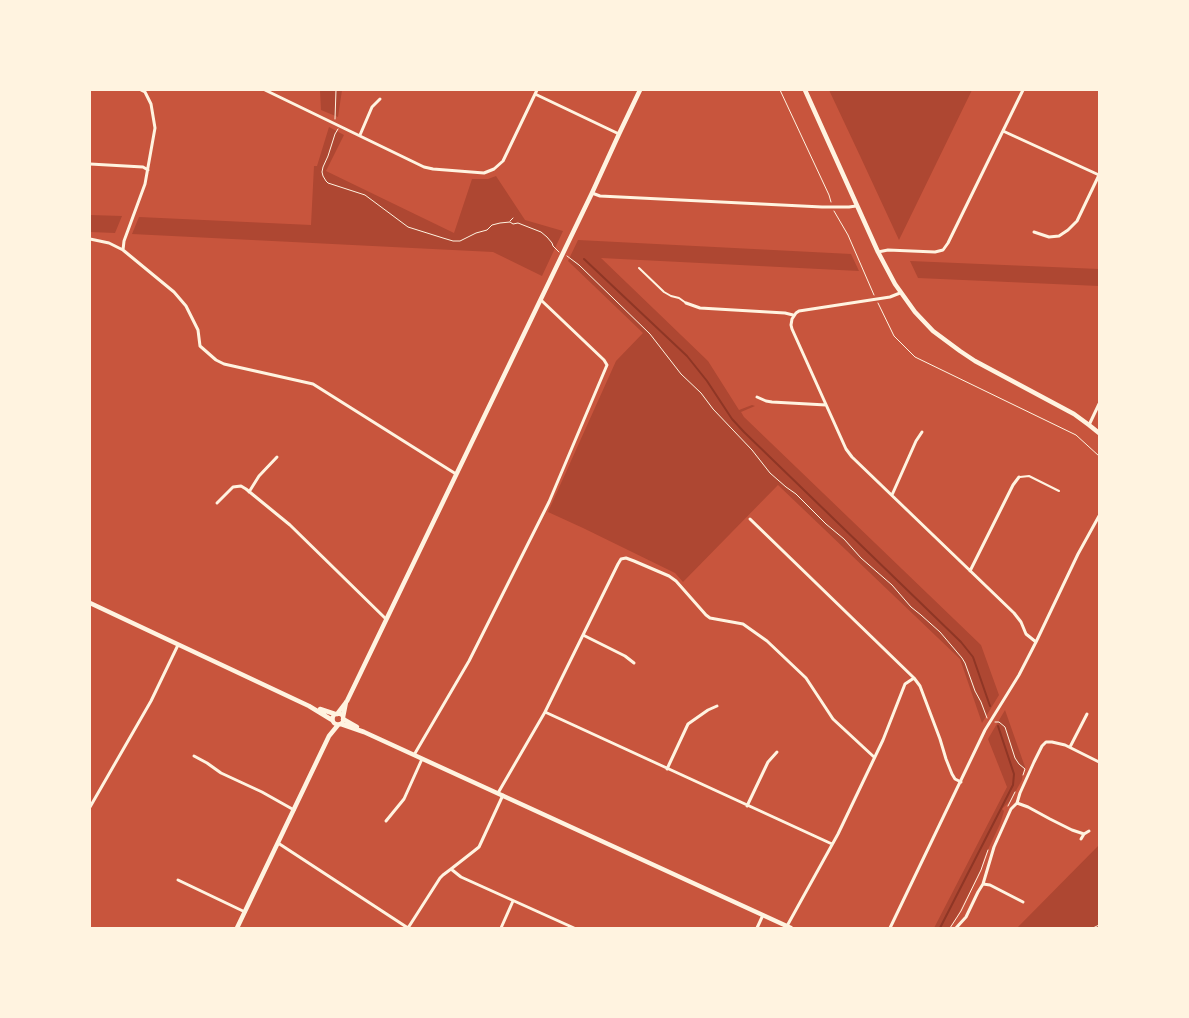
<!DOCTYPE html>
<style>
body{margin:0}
#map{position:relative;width:1189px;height:1018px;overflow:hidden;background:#c8553d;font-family:"Work Sans",sans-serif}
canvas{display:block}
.frame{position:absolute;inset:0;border:91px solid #fff3e0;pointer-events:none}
</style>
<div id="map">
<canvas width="1189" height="1018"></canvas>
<div class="frame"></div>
</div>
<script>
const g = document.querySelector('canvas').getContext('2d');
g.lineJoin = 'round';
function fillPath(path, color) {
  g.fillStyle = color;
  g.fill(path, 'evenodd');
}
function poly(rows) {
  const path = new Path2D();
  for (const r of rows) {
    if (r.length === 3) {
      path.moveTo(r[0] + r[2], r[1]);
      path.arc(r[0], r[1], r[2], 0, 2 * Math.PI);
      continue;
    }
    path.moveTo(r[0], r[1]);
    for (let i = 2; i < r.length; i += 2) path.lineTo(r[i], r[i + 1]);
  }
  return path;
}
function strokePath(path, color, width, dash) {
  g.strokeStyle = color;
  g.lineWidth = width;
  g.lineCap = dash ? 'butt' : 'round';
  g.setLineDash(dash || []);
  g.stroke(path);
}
fillPath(poly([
 [320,90,342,90,338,117,321,110],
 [829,90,972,90,899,240,861,158],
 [329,127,344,135,326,171,454,233,472,179,488,179,496,176,525,220,563,231,542,276,493,252,132,234,139,217,311,225,314,166,317,166],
 [90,215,122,216,115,233,90,232],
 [578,240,851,254,859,271,601,258,708,361,739,410,752,405,755,406,741,412,744,417,981,645,999,695,982,723,960,659,778,485,683,582,675,573,583,528,548,512,616,361,643,333,568,261],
 [910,261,1099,269,1099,286,918,278],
 [1005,710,1025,767,1023,771,1022,780,1010,801,1002,809,1004,811,1000,824,984,858,981,869,957,916,949,928,934,928,1007,787,988,739],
 [1099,845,1099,928,1017,928]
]), '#ae4732');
strokePath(poly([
 [584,259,687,356,707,381,732,419,744,432,961,642,973,657,990,706],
 [940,928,1013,785,1014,774,998,726]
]), '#8f3625', 2);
strokePath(poly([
 [780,90,829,195,831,202],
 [335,119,336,90],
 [338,129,335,134,328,156,323,167,322,172,323,176,326,181,328,183,365,195,408,227,443,238,453,241,460,241,476,233,487,230,492,225,500,223,510,222,513,224,518,223,541,232,547,237,552,243,553,246,559,252],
 [834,211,848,235,874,295],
 [510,221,513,218],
 [567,256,579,265,650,334,681,374,701,393,713,409,752,450,770,473,786,487,796,494,826,524,844,539,861,558,892,585,911,607,921,615,940,632,962,658,965,663,975,691,981,702,987,718],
 [878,303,894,336,915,357,1076,435,1099,456],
 [995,722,999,722,1005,727,1015,758,1019,764,1025,769,1023,775],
 [1008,806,1015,792],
 [950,928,961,911,981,870,988,850],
 [1093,928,1099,925]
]), '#fff3e0', 1);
strokePath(poly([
 [639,268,664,292,671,296,679,298,686,303],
 [1020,477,1029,476,1059,491]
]), '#fff3e0', 2);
strokePath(poly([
 [265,90,424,167,433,169,484,173,494,169,503,161,537,90],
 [535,94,619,134],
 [1003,131,1099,175],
 [360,135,372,107,380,99],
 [90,164,143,167,148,170],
 [592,193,600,196,822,207,849,207,856,206],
 [1034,232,1049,237,1059,236,1068,230,1077,221,1099,175],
 [90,239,109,243,123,250,174,292,186,306,198,330,200,346,216,360,224,364,313,384,456,474],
 [123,250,124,241,145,184,155,128,151,104,145,92,141,90],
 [878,252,888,250,935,252,943,250,948,243,1023,90],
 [686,303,700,308,785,313,793,315],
 [757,397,766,401,772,402,826,405],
 [1089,425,1099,404],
 [249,492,259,476,277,457],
 [892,495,916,441,922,432],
 [217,503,233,487,241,486,246,489,290,525,386,619],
 [750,519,914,678,920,686,940,739,946,759,952,774,955,779,961,782],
 [970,571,1013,485,1019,477],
 [583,635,625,656,634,663],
 [1036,642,1078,554,1099,516],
 [545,712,832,844],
 [1070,747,1087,714],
 [414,755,469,661,549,502,607,365,604,360,541,300],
 [194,756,207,763,221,773,262,792,294,810],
 [667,769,688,724,708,710,717,706],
 [498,793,545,712,618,564,621,559,626,558,634,561,669,576,676,581,706,615,710,618,743,624,767,641,806,678,833,719,874,757],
 [1017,803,1020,793,1034,762,1042,746,1046,742,1052,742,1065,745,1099,762],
 [747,806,768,762,777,752],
 [90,807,151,701,178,645],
 [386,821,404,799,422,759],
 [1081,839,1084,834,1089,831],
 [278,843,408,928,440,878,443,875,451,869,461,877,574,928],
 [451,869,474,851,479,847,503,795],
 [178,880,245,912],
 [983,884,994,847,1011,809,1017,803,1028,807,1050,819,1072,830,1084,834],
 [787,926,838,834,883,740,905,684,914,678],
 [501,928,513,901],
 [757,928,763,915],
 [890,928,985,730,1019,675,1036,642,1026,634,1021,622,1014,613,852,457,846,449,792,329,791,325,792,319,796,313,799,311,890,297,900,293],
 [956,928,966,917,978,892,983,884,990,885,1023,902]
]), '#fff3e0', 3);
strokePath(poly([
 [90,603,309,706,332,720],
 [320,709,335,714],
 [338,719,5.5],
 [337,714,347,701,592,193,619,134,640,90],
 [343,717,346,702],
 [343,719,357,727],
 [341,724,364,732,791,928],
 [237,928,329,736,338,725]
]), '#fff3e0', 4.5);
strokePath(poly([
 [805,90,878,252,895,284,915,312,933,331,960,351,975,361,1074,414,1089,425,1099,433]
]), '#fff3e0', 4.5);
</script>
